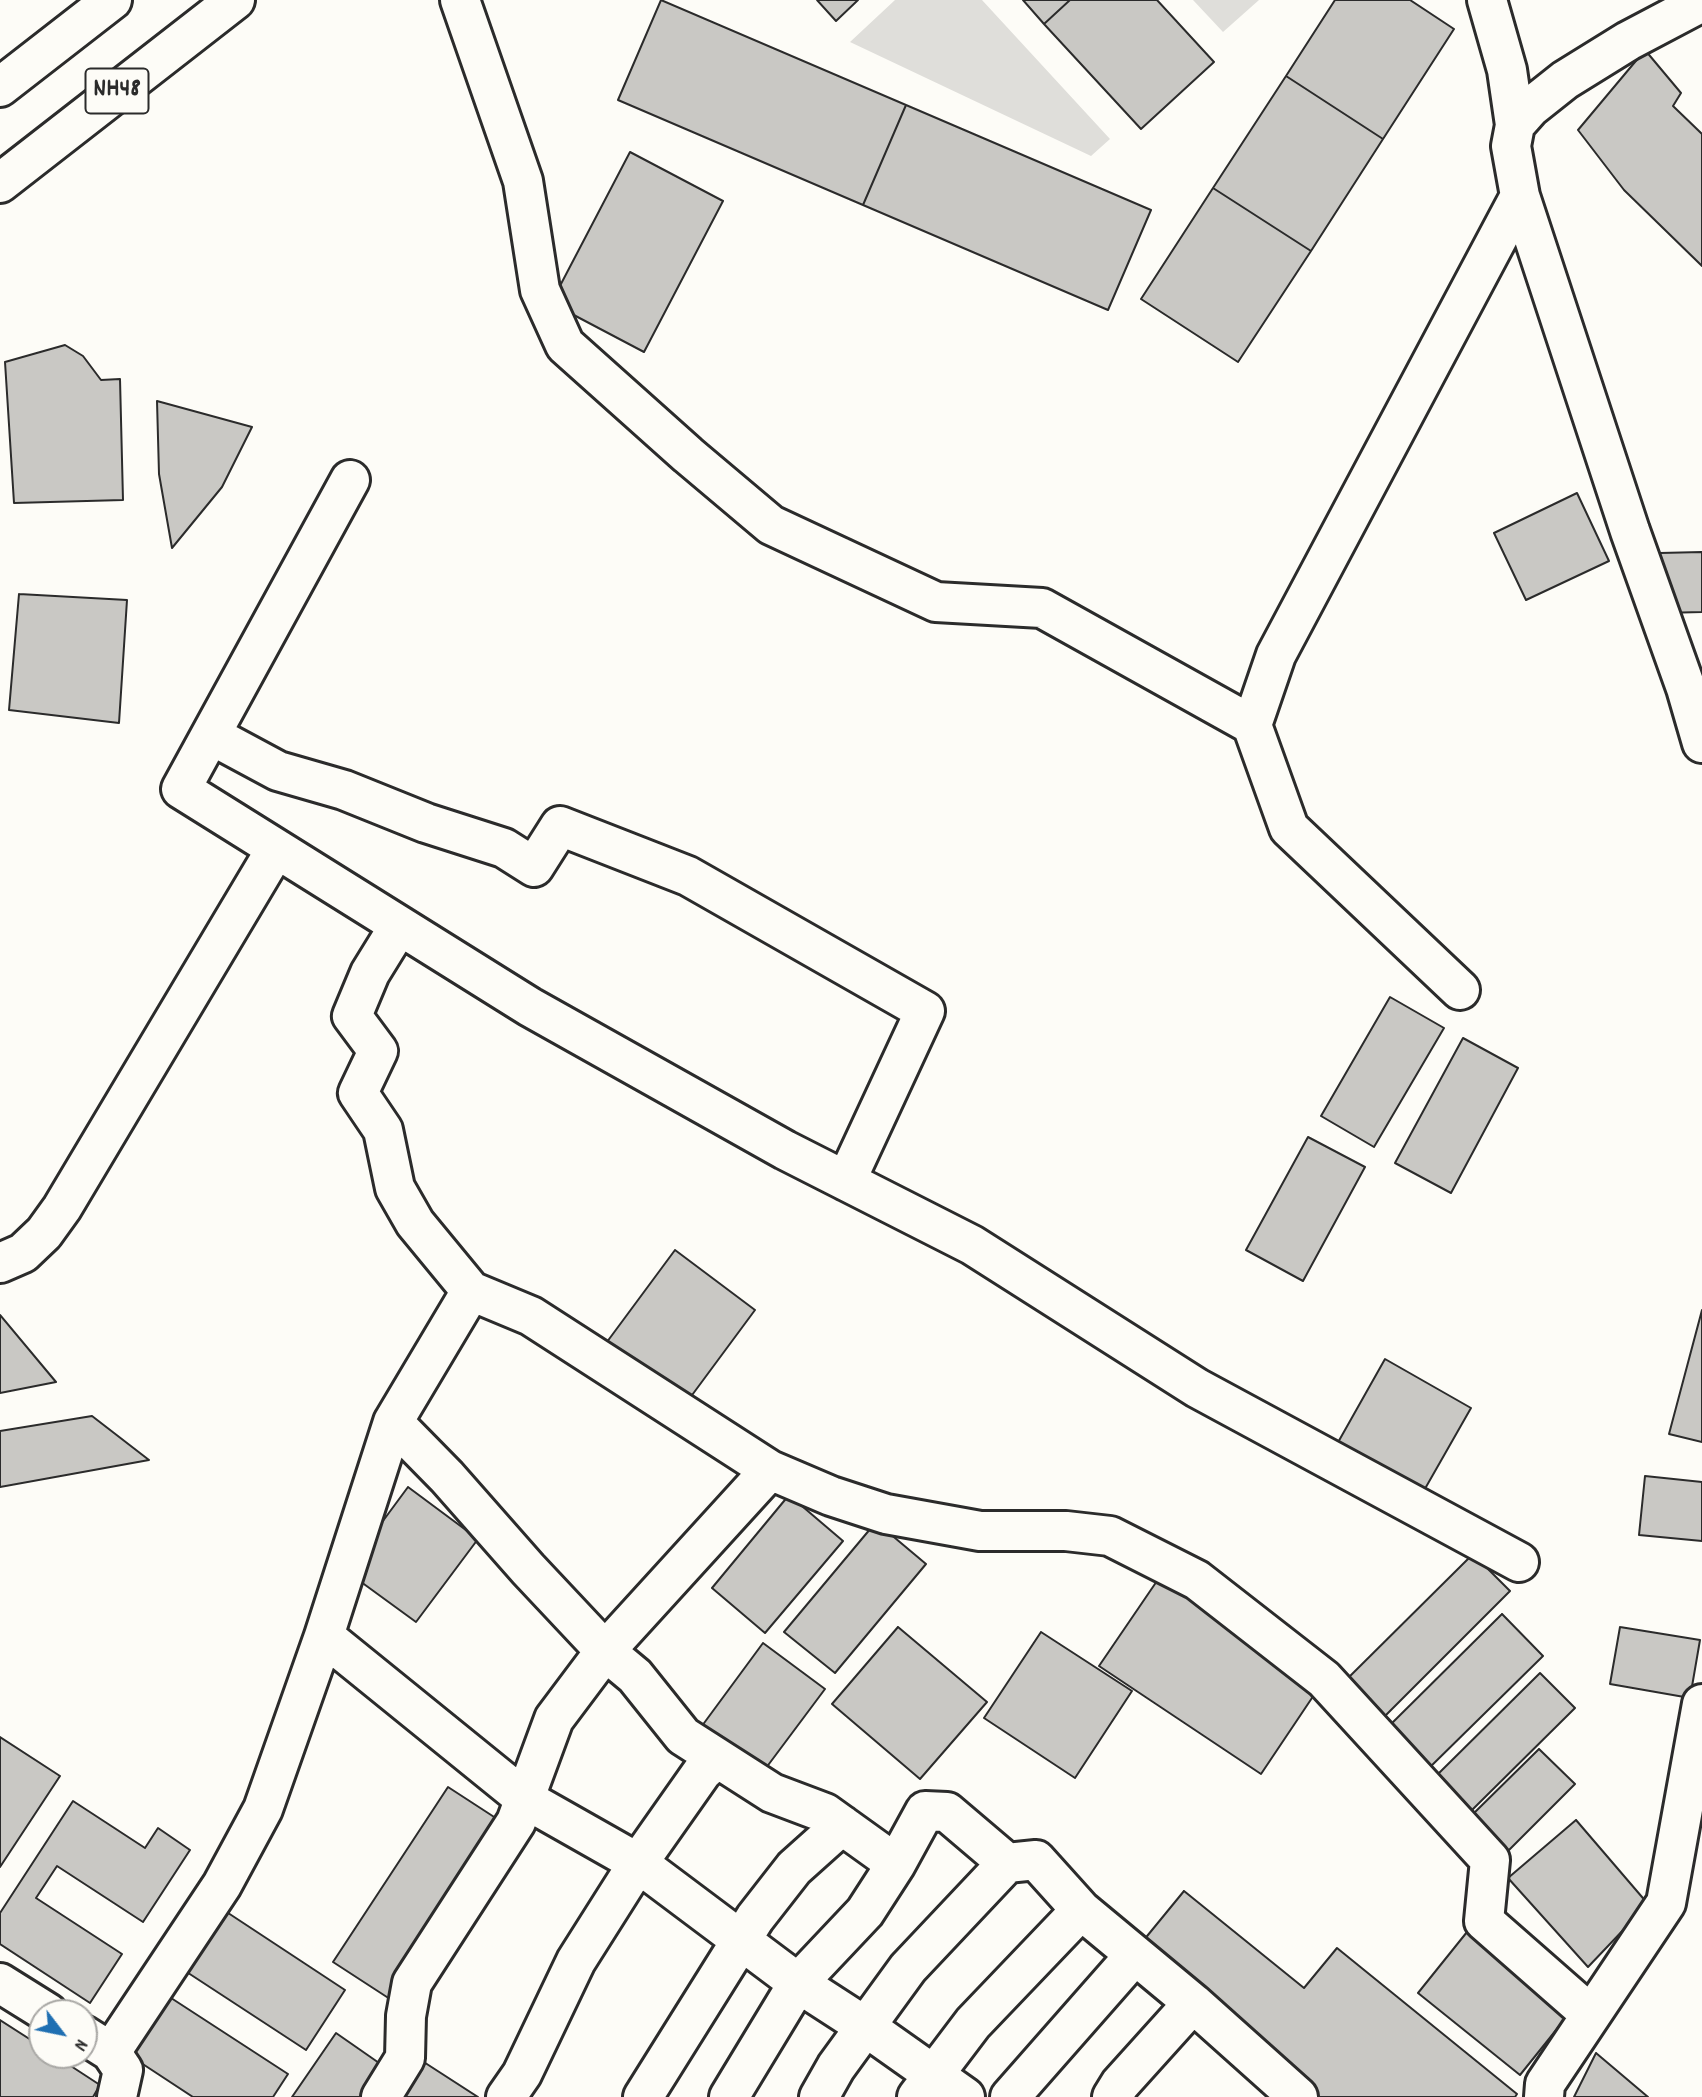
<!DOCTYPE html>
<style>
body{margin:0}
#map{position:relative;width:1702px;height:2097px;overflow:hidden;background:#fdfcf7;font-family:Dekko,sans-serif}
canvas{display:block}
.north{position:absolute;left:28px;top:1999px;width:70px;height:70px;box-sizing:border-box;background:#fdfcf7;border:2px solid #a9a8a5;border-radius:50%;rotate:122deg;font-size:19px;font-weight:700;line-height:28px;text-align:center;color:#2b2b2b}
.north::after{content:'';display:block;margin:auto;width:24px;height:32px;background:#1f6fb2;clip-path:polygon(50% 0,100% 100%,50% 72%,0 100%)}
</style>
<div id="map">
<canvas width="1702" height="2097"></canvas>
<div class="north">N</div>
</div>
<script>
const g = document.querySelector('canvas').getContext('2d');
g.lineJoin = 'round';
function fillPath(path, color) {
  g.fillStyle = color;
  g.fill(path, 'evenodd');
}
function poly(rows) {
  const path = new Path2D();
  for (const r of rows) {
    path.moveTo(r[0], r[1]);
    for (let i = 2; i < r.length; i += 2) path.lineTo(r[i], r[i + 1]);
  }
  return path;
}
function strokePath(path, color, width, dash) {
  g.strokeStyle = color;
  g.lineWidth = width;
  g.lineCap = dash ? 'butt' : 'round';
  g.setLineDash(dash || []);
  g.stroke(path);
}
function label(font, color, halo, rows, align = 'center') {
  g.font = font + ' Dekko,sans-serif';
  g.lineWidth = 5;
  g.setLineDash([]);
  g.textBaseline = 'middle';
  g.strokeStyle = halo;
  g.fillStyle = color;
  for (const [text, x, y, turn = 0] of rows) {
    g.save();
    g.translate(x, y);
    g.rotate((+turn || 0) * Math.PI / 180);
    g.textAlign = isNaN(turn) ? turn : align;
    if (halo) g.strokeText(text, 0, 0);
    g.fillText(text, 0, 0);
    g.restore();
  }
}
fillPath(poly([
 [895,0,982,0,1110,139,1091,156,850,42],
 [1193,0,1259,0,1223,32]
]), '#dfdeda');
const building = poly([
 [661,0,906,105,863,205,618,100,661,0],
 [817,0,858,0,836,21,817,0],
 [1023,0,1070,0,1044,24,1023,0],
 [1070,0,1157,0,1214,62,1141,129,1044,24,1070,0],
 [1335,0,1410,0,1454,29,1383,139,1286,76,1335,0],
 [1645,50,1681,93,1673,106,1702,134,1702,266,1624,190,1578,130,1645,50],
 [1286,76,1383,139,1311,251,1213,188,1286,76],
 [906,105,1151,210,1108,310,863,205,906,105],
 [630,152,723,201,644,352,551,303,630,152],
 [1213,188,1311,251,1238,362,1141,299,1213,188],
 [65,345,83,356,101,380,120,379,123,500,14,503,5,362,65,345],
 [157,401,252,427,222,487,172,548,159,474,157,401],
 [1577,493,1609,561,1526,600,1494,533,1577,493],
 [1702,552,1702,612,1662,613,1660,553,1702,552],
 [19,594,127,600,119,723,9,710,19,594],
 [1390,997,1444,1028,1374,1147,1321,1116,1390,997],
 [1463,1038,1518,1068,1451,1193,1395,1163,1463,1038],
 [1308,1137,1365,1167,1303,1281,1246,1250,1308,1137],
 [675,1250,755,1310,681,1410,601,1350,675,1250],
 [1702,1310,1702,1442,1669,1434,1702,1310],
 [0,1315,56,1382,0,1393,0,1315],
 [1385,1359,1471,1408,1418,1501,1332,1453,1385,1359],
 [92,1416,149,1460,0,1487,0,1431,92,1416],
 [1645,1476,1702,1482,1702,1541,1639,1535,1645,1476],
 [408,1487,478,1539,416,1622,346,1571,408,1487],
 [789,1495,843,1541,765,1633,712,1588,789,1495],
 [876,1522,926,1564,835,1673,784,1632,876,1522],
 [1473,1554,1510,1591,1378,1723,1341,1685,1473,1554],
 [1159,1578,1320,1686,1261,1774,1099,1666,1159,1578],
 [1502,1614,1543,1656,1423,1774,1382,1733,1502,1614],
 [898,1627,987,1702,920,1779,832,1704,898,1627],
 [1620,1627,1700,1640,1690,1698,1610,1684,1620,1627],
 [1041,1632,1132,1691,1075,1778,984,1718,1041,1632],
 [763,1643,825,1689,757,1780,696,1734,763,1643],
 [1540,1673,1575,1708,1470,1812,1435,1777,1540,1673],
 [0,1737,60,1776,0,1867,0,1737],
 [1539,1749,1575,1784,1508,1851,1472,1815,1539,1749],
 [448,1787,508,1826,393,2001,333,1962,448,1787],
 [73,1801,145,1848,158,1828,190,1850,143,1922,57,1866,36,1898,122,1954,90,2003,0,1944,0,1913,73,1801],
 [1576,1820,1648,1904,1588,1967,1508,1878,1576,1820],
 [1184,1891,1304,1988,1337,1948,1517,2094,1515,2097,1313,2097,1134,1952,1184,1891],
 [216,1905,345,1990,306,2050,176,1965,216,1905],
 [1471,1927,1573,2009,1520,2075,1418,1993,1471,1927],
 [168,1996,288,2074,273,2097,193,2097,129,2055,168,1996],
 [0,2020,42,2047,42,2055,54,2055,100,2085,93,2097,0,2097,0,2020],
 [336,2033,392,2072,375,2097,292,2097,336,2033],
 [1596,2053,1648,2097,1574,2097,1596,2053],
 [416,2057,478,2097,390,2097,416,2057]
]);
fillPath(building, '#c9c8c4');
strokePath(building, '#2b2b2b', 2);
const minor = poly([
 [460,0,523,181,540,290,565,345,688,455,771,525,936,602,1042,608,1252,725],
 [1487,0,1507,70,1515,125],
 [1702,2,1628,41,1565,80,1531,107,1515,125,1511,146,1520,196,1630,531,1686,688,1702,743],
 [350,480,181,789,530,1007,785,1150,972,1245,1197,1388,1519,1562],
 [211,735,278,771,344,790,426,823,504,848,534,867,560,826,688,876,925,1011,846,1181],
 [399,926,370,973,352,1016,378,1051,358,1093,383,1130,395,1188,415,1223,471,1291],
 [1460,990,1289,828,1252,725,1276,655,1520,196],
 [0,1263,23,1253,44,1233,62,1208,276,849],
 [393,1422,447,1477,528,1569,605,1651,635,1676,683,1736,772,1793,825,1813,896,1864,925,1811,947,1812,1007,1863,1036,1860,1081,1910,1193,2003,1298,2097],
 [0,1983,48,2013],
 [84,2035,111,2052,222,1885,263,1809,324,1636],
 [111,2052,123,2070,117,2097],
 [381,2097,405,2058,406,2016,412,1983,516,1822,554,1719,605,1651,770,1470],
 [506,2097,522,2074,576,1961,638,1863,702,1772,716,1759],
 [643,2097,755,1918,794,1868,842,1825],
 [729,2097,798,1983,865,1912,896,1864],
 [819,2097,836,2067,908,1968,1007,1863],
 [917,2097,973,2023,1081,1910],
 [965,2097,866,2027,798,1983,638,1863,525,1799,324,1636,393,1422,471,1291,531,1316,770,1470,831,1496,886,1514,980,1531,1066,1531,1110,1536,1197,1580,1324,1679,1490,1860,1484,1921,1590,2014],
 [1010,2097,1134,1956],
 [1112,2097,1120,2084,1193,2003],
 [1544,2097,1545,2084,1666,1903,1702,1704]
]);
const highway = poly([
 [0,87,112,0],
 [0,183,235,0]
]);
strokePath(minor, '#2b2b2b', 44);
strokePath(highway, '#2b2b2b', 44);
strokePath(minor, '#fdfcf7', 38);
strokePath(highway, '#fdfcf7', 38);
for (const [x, y, w] of [
 [117,91,63]
]) {
  const box = new Path2D();
  box.roundRect(x - w / 2, y - 22.5, w, 45, 5);
  g.fillStyle = '#fdfcf7';
  g.fill(box);
  strokePath(box, '#2b2b2b', 2);
}
label('bold 26px', '#2b2b2b', null, [
 ["NH48",117,91]
]);
</script>
